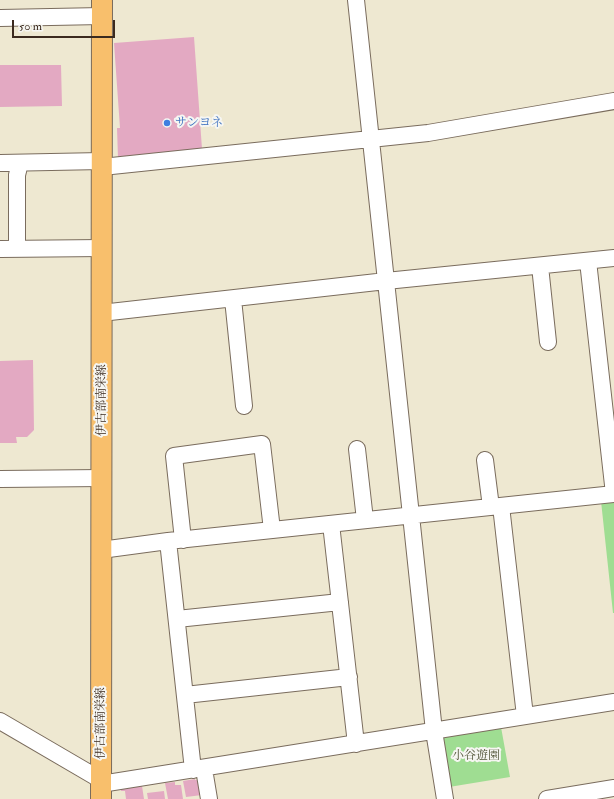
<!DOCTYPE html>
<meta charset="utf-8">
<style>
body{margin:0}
#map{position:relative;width:614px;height:799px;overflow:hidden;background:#eee8d1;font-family:"IM FELL Double Pica",serif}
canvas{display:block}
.scale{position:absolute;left:12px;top:20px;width:103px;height:18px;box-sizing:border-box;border:2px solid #3b2a1e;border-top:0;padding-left:5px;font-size:12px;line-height:14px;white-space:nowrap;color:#3b2a1e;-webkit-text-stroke:3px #f6f6f2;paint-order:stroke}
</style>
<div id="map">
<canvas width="614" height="799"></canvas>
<div class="scale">50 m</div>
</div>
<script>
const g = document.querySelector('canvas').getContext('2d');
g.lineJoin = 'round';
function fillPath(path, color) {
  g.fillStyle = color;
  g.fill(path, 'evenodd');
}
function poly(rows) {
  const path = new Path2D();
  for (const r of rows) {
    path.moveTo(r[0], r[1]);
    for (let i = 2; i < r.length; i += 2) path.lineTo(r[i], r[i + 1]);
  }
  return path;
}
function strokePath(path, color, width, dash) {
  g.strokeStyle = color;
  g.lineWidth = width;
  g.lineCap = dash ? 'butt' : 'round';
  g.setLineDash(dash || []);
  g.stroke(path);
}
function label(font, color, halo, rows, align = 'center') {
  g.font = font + ' "IM FELL Double Pica","Noto Serif JP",serif';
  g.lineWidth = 4;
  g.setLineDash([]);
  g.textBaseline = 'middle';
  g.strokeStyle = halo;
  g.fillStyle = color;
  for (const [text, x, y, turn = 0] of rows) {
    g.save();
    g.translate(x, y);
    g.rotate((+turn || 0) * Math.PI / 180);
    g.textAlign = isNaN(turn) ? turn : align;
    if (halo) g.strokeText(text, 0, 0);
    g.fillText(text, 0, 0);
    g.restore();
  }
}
fillPath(poly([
 [614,499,614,613,613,613,601,501],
 [501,727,510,777,449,787,443,735]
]), '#9fdd92');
fillPath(poly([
 [194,37,202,149,118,158,117,128,120,128,114,43],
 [0,65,61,65,62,106,0,107],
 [33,360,34,430,27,437,16,437,17,443,0,443,0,361],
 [195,779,195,780,200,780,202,795,186,797,183,781],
 [175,782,175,785,181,785,183,799,168,799,165,783],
 [142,786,144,799,126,799,125,791,121,791,121,789],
 [164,791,165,799,148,799,147,793]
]), '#e3a9c2');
const minor = poly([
 [356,0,434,731,445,799],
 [0,18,102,16],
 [0,163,102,161],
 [102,167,428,133,614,101],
 [0,249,102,248],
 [17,249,17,175,20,163],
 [588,261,614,494],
 [540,266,548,342],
 [233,299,244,406],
 [101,313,386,281,614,258],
 [357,449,365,520],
 [485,460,491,507],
 [0,479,102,478],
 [501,506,525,716],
 [331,524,356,744],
 [183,540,174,456,262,444,272,530],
 [168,541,193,770],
 [101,550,168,541,614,494],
 [177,619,340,602],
 [185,695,349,677],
 [0,721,101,780],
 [204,769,209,799],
 [101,784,614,702],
 [547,799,614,788]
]);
const major = poly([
 [101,799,102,0]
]);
strokePath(minor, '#7a6c5d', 18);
strokePath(major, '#7a6c5d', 22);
strokePath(minor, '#fff', 16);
strokePath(major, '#f8bf6c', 20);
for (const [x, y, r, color] of [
 [167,123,4,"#3f7fe0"]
]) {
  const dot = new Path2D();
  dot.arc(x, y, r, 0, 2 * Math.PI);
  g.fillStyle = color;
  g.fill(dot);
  strokePath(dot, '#f6f6f2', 1.5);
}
label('12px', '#366cbe', '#f6f6f2', [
 ["サンヨネ",175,123]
], 'left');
label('12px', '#3b2a1e', '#f6f6f2', [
 ["伊古部南栄線",102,400,-90],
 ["伊古部南栄線",101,723,-90]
]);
label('12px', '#54573b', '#f6f6f2', [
 ["小谷遊園",476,756]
]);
</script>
